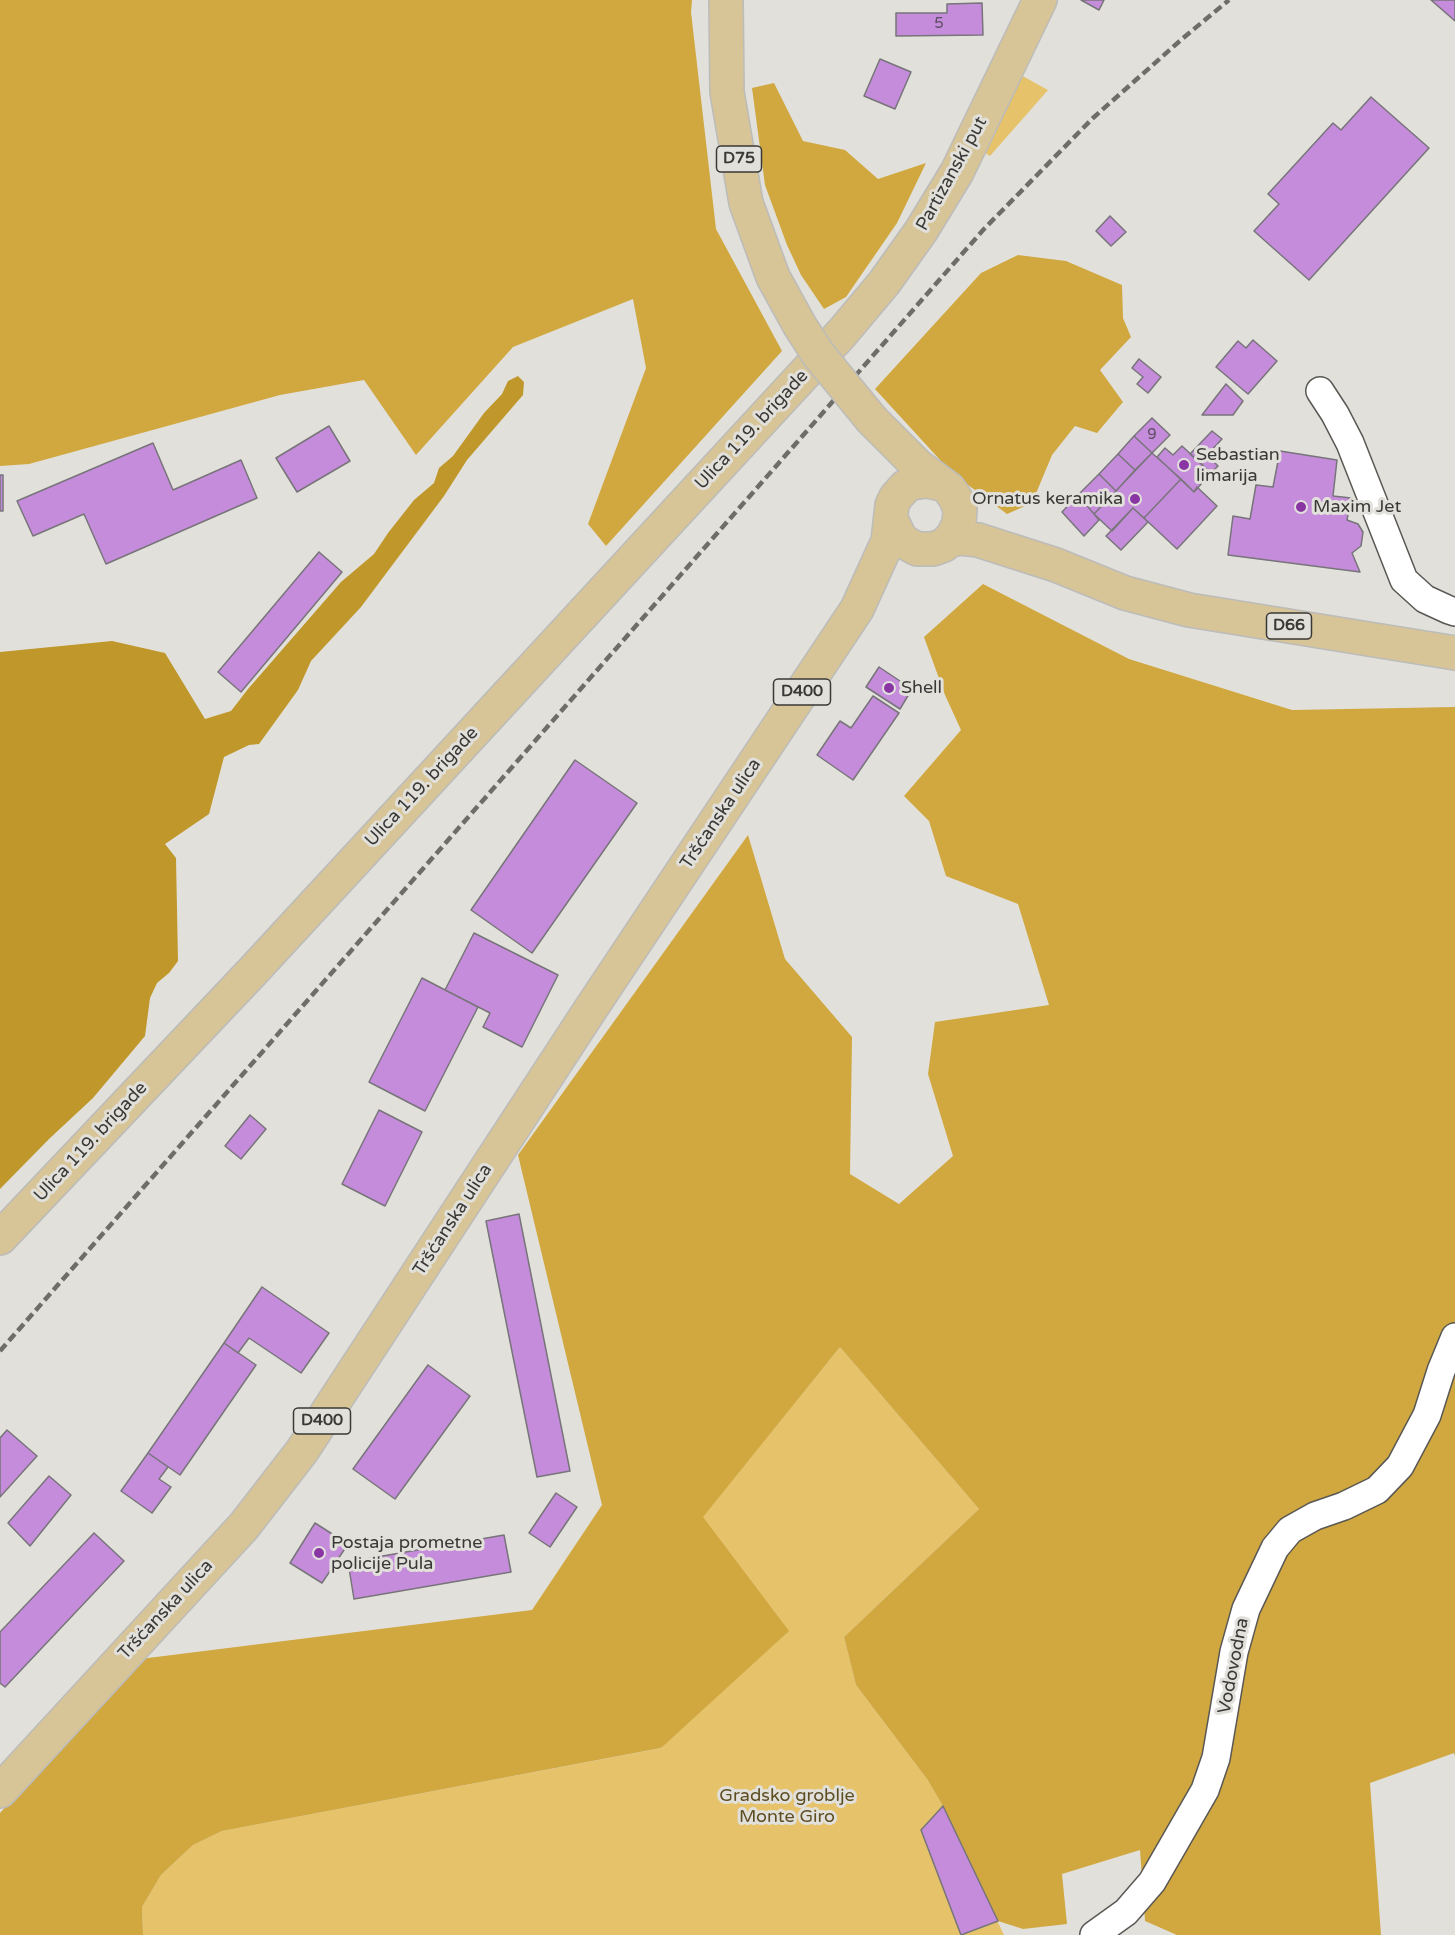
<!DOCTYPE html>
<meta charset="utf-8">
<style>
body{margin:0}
canvas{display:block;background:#e2e0db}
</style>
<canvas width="1455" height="1935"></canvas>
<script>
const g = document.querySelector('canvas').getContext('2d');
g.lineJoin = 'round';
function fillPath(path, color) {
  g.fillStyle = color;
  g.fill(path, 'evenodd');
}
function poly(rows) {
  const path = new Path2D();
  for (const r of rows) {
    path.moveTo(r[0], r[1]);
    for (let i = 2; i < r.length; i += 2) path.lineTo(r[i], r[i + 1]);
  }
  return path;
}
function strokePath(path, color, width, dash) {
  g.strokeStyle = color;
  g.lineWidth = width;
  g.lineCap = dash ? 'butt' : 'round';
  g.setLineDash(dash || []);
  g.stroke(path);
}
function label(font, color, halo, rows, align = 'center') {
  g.font = font + ' "Varela Round",sans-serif';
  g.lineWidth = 6;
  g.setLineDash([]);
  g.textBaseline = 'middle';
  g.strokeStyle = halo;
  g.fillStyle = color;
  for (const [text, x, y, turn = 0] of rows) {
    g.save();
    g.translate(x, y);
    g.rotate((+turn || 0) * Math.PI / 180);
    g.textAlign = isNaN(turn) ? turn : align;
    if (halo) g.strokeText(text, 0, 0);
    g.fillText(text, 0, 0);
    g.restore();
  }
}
fillPath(poly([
 [1019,74,1048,90,990,156,982,151],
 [840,1347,979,1509,844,1637,856,1685,927,1779,943,1806,1004,1935,143,1935,142,1907,161,1875,193,1845,222,1831,662,1748,702,1517]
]), '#e6c26b');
fillPath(poly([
 [0,0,692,0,691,12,716,229,782,351,606,546,588,524,646,368,633,299,513,347,416,455,364,380,280,395,29,464,0,466],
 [774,83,803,141,845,150,878,179,926,163,897,223,846,297,824,309,801,275,787,245,765,185,752,88],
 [1018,255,1066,261,1122,285,1123,318,1131,337,1100,370,1123,402,1097,433,1075,426,1052,455,1032,503,1007,514,952,473,875,389,981,273],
 [983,584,1129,659,1292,710,1455,707,1455,1756,1454,1753,1370,1783,1381,1935,1177,1935,1145,1921,1140,1850,1062,1874,1067,1924,1023,1929,998,1921,943,1806,927,1779,856,1685,844,1637,979,1509,840,1347,703,1517,789,1631,661,1748,222,1831,193,1845,161,1875,142,1907,143,1935,0,1935,0,1813,140,1659,532,1610,602,1505,518,1155,748,835,785,959,852,1037,850,1174,899,1204,953,1156,928,1074,935,1022,1049,1005,1018,904,946,876,929,821,904,796,961,730,945,695,924,637]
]), '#d0a83f');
fillPath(poly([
 [518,376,524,382,523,395,467,460,444,496,361,607,311,661,298,690,259,744,249,745,224,757,209,814,165,844,176,858,178,961,169,973,157,983,150,998,145,1036,93,1098,49,1139,0,1189,0,652,112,641,165,653,205,719,231,711,248,689,341,582,374,554,388,533,414,500,434,483,439,468,453,456,484,413,502,394,508,381]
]), '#bf972a');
const building = poly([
 [1081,0,1104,0,1099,10,1081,0],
 [1431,0,1455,0,1455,21,1431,0],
 [982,3,983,35,896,36,896,13,947,13,947,4,982,3],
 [880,59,911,72,895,109,864,96,880,59],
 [1371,97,1429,148,1309,280,1254,231,1279,204,1268,194,1333,123,1341,130,1371,97],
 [1110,216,1126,232,1111,246,1096,231,1110,216],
 [1253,340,1277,361,1248,394,1216,367,1238,341,1246,348,1253,340],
 [1139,359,1161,377,1148,393,1137,384,1143,377,1132,368,1139,359],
 [1226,384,1243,401,1233,415,1202,415,1226,384],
 [1152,418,1170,435,1152,453,1134,436,1152,418],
 [329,426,350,461,297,492,276,458,329,426],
 [1212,431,1222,439,1207,455,1218,466,1211,473,1190,454,1212,431],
 [1134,436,1152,453,1135,470,1118,454,1134,436],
 [153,443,173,490,241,460,257,498,106,564,84,514,33,536,17,501,153,443],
 [1182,446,1211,473,1194,492,1157,457,1165,448,1173,455,1182,446],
 [1280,451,1337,460,1333,496,1351,498,1347,520,1358,524,1363,532,1361,546,1352,553,1360,572,1228,555,1233,516,1250,519,1256,485,1273,487,1280,451],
 [1152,453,1181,479,1144,518,1133,508,1112,531,1094,514,1152,453],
 [1118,454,1135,470,1116,491,1099,474,1118,454],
 [1099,474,1116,491,1094,514,1078,495,1099,474],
 [0,475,3,475,3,511,0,511,0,475],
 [1181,479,1194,492,1197,487,1217,506,1177,549,1144,518,1181,479],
 [1078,495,1099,520,1084,536,1062,512,1078,495],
 [1133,508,1148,522,1121,550,1106,536,1133,508],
 [319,552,342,572,241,692,218,672,319,552],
 [879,667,912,689,900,709,866,687,879,667],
 [873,696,899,713,853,780,817,755,840,721,851,728,873,696],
 [575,760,637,803,532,953,471,910,575,760],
 [474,933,558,975,522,1047,483,1027,490,1013,445,990,474,933],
 [422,978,478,1007,425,1111,369,1082,422,978],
 [379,1110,422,1132,385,1206,342,1184,379,1110],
 [250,1115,266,1129,241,1159,225,1146,250,1115],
 [519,1214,570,1471,537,1477,486,1221,519,1214],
 [262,1287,329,1333,301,1373,249,1338,238,1353,224,1343,262,1287],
 [224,1343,256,1365,180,1475,148,1453,224,1343],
 [428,1365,470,1396,395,1499,353,1469,428,1365],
 [7,1430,37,1456,0,1497,0,1438,7,1430],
 [148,1453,168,1467,159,1479,171,1487,152,1513,121,1491,148,1453],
 [49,1476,71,1495,30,1546,8,1523,49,1476],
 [556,1493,577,1507,550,1547,529,1533,556,1493],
 [315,1523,348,1544,322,1583,290,1563,315,1523],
 [94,1533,124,1561,5,1687,0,1683,0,1632,94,1533],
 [504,1535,511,1572,354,1599,348,1562,504,1535],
 [943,1806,998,1921,961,1935,921,1830,943,1806]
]);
fillPath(building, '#c68cdc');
strokePath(building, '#777579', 1.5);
const minor = poly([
 [1320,391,1335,414,1350,443,1404,580,1425,599,1449,610,1455,612],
 [1094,1935,1126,1912,1152,1882,1205,1790,1216,1758,1234,1652,1246,1609,1275,1548,1290,1530,1315,1516,1344,1506,1377,1490,1400,1466,1427,1415,1441,1371,1455,1337]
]);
const major = poly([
 [726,0,727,92,746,203,773,277],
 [872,420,918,466,949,489,956,499,960,510,959,523,953,536,944,545,933,549,917,549,906,543,900,538,892,521],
 [949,541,960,538,978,540,1056,565,1125,593,1189,610,1455,653],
 [0,1238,253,971,842,333,884,283,921,231,957,172,1040,0],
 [0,1791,244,1526,302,1451,590,1010,857,609,888,541,892,505,896,497,905,487,912,483,927,481,941,484]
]);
strokePath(minor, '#5a5854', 30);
strokePath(major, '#bcbcbb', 36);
strokePath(minor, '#fff', 27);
strokePath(major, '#d7c497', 33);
strokePath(poly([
 [0,1351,984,229,1093,118,1182,39,1229,0]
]), '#6f6d6a', 4.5, [9, 4.5]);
const majorBridge = poly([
 [773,277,800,326,818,354,872,420]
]);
strokePath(majorBridge, '#bcbcbb', 36, []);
strokePath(majorBridge, '#d7c497', 33);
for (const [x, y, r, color] of [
 [1184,465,6,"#8936a4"],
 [1135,499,6,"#8936a4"],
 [1301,507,6,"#8936a4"],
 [889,688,6,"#8936a4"],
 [319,1553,6,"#8936a4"]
]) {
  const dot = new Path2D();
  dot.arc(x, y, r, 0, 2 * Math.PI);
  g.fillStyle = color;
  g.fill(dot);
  strokePath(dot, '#e2e0db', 2);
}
label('15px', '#5d4e60', null, [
 ["5",939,24],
 ["9",1152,435]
]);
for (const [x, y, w] of [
 [739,159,45],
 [1289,626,45],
 [802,692,57],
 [322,1421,57]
]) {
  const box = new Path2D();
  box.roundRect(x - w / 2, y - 13, w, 26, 4.5);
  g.fillStyle = '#e2e0db';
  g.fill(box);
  strokePath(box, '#3a3937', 1.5);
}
label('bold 16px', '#3a3937', null, [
 ["D75",739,159],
 ["D66",1289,626],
 ["D400",802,692],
 ["D400",322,1421]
]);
label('18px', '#3a3937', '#e2e0db', [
 ["Partizanski put",952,174,-61],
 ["Ulica 119. brigade",752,430,-47],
 ["Ulica 119. brigade",422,787,-47],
 ["Tršćanska ulica",721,814,-56],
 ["Ulica 119. brigade",91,1142,-47],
 ["Tršćanska ulica",453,1220,-57],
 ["Tršćanska ulica",166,1610,-47],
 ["Vodovodna",1234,1666,-79]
]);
label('18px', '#3a3937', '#e2e0db', [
 ["Sebastian",1196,455],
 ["limarija",1196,476],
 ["Ornatus keramika",1123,499,"right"],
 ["Maxim Jet",1313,507],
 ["Shell",901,688],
 ["Postaja prometne",331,1543],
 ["policije Pula",331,1564]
], 'left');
label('18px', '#5e4d23', '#e2e0db', [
 ["Gradsko groblje",787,1796],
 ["Monte Giro",787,1817]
]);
</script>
